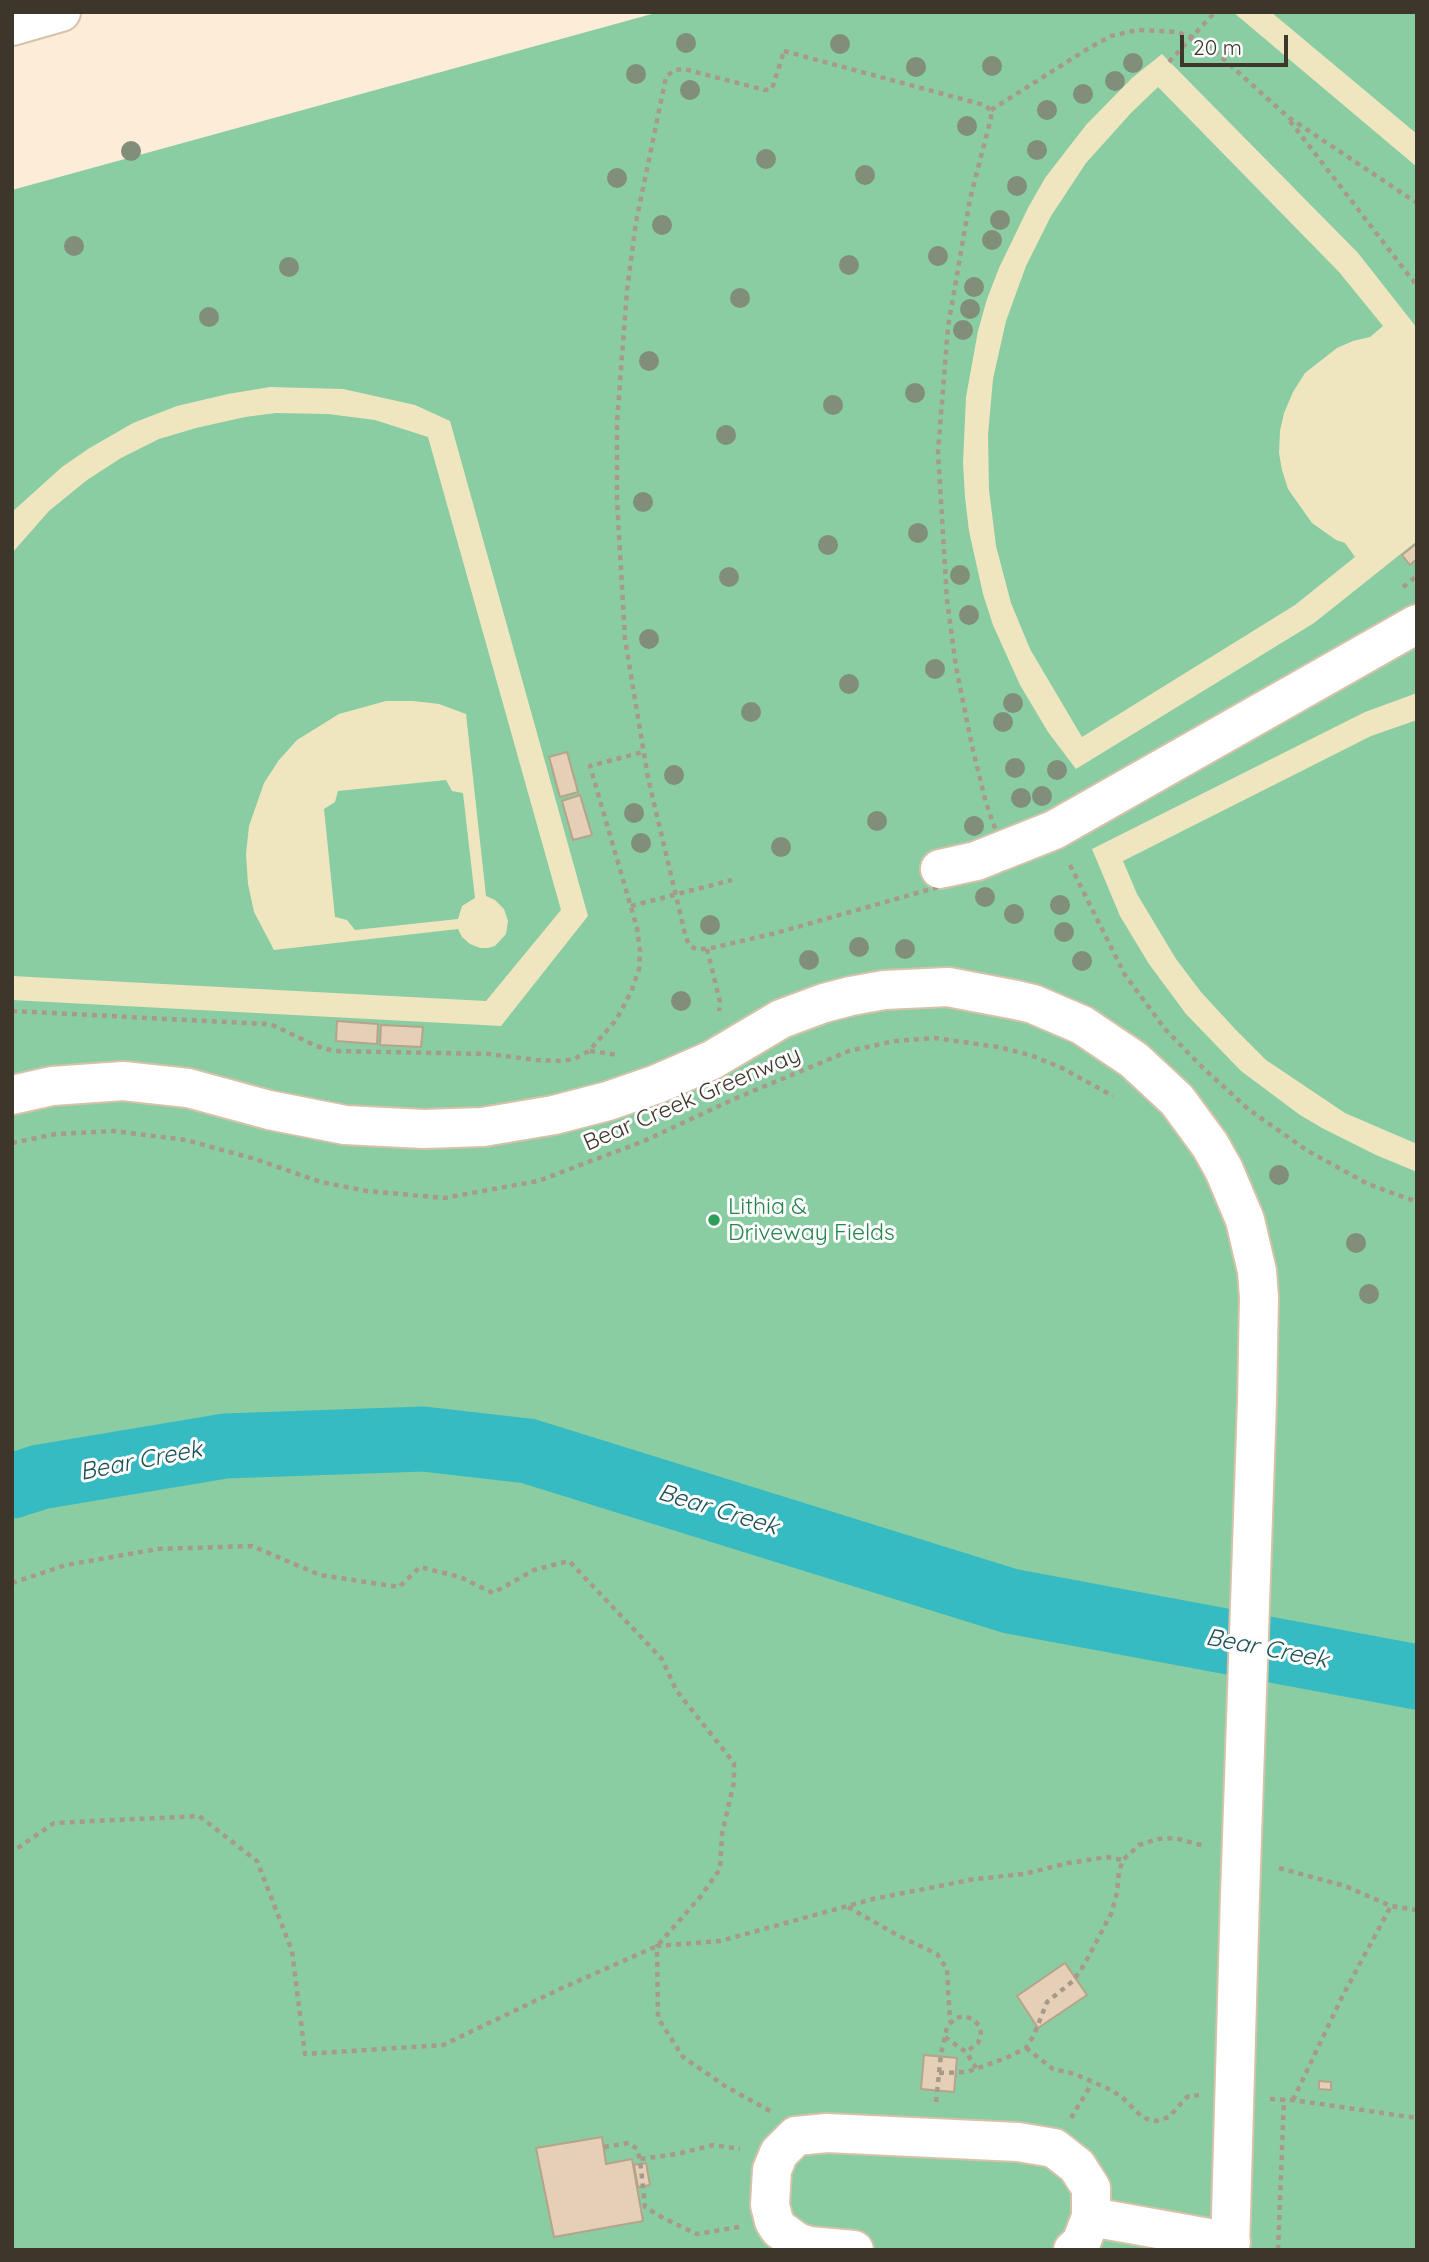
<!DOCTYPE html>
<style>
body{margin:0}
#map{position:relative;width:1429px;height:2262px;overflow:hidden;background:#fdecd8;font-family:Quicksand,sans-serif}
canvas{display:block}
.frame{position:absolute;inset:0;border:14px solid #3d362b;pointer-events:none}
.scale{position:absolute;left:1180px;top:35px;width:108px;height:32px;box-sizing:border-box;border:4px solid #3d362b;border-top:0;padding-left:9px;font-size:21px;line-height:24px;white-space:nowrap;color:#3d362b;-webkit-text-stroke:5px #fcfcfc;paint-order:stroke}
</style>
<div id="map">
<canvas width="1429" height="2262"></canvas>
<div class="frame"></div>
<div class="scale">20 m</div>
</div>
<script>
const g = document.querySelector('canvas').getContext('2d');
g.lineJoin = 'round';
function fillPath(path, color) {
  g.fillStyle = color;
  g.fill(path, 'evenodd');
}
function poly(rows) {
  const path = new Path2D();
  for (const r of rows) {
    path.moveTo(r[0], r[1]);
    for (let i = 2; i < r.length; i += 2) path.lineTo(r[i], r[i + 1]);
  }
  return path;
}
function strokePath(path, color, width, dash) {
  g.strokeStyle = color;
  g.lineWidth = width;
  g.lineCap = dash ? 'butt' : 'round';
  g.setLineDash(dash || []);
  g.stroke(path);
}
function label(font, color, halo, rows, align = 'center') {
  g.font = font + ' Quicksand,sans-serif';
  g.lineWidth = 6;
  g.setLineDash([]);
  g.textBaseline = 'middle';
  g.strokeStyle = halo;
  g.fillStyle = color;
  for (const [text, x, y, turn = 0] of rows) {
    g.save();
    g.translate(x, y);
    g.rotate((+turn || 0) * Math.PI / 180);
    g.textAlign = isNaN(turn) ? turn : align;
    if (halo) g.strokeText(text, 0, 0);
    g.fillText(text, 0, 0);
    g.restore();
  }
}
fillPath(poly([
 [659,12,1417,12,1417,2250,12,2250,12,190]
]), '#8acda3');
fillPath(poly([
 [1233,12,1271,12,1417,134,1417,167],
 [1162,54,1358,253,1417,328,1417,541,1314,623,1076,769,1048,732,1020,685,993,625,983,594,969,531,965,497,963,463,966,397,978,331,987,299,999,268,1028,208,1045,178,1086,125,1132,78],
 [1158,87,1339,272,1383,326,1370,337,1353,341,1337,348,1305,373,1293,392,1284,413,1280,431,1279,453,1282,470,1288,489,1312,523,1336,540,1345,543,1355,557,1295,605,1082,737,1030,649,1011,603,996,546,989,490,988,435,993,379,1006,321,1026,266,1051,216,1086,163,1131,113],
 [270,387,343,389,415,405,450,421,588,916,501,1026,12,1000,12,976,486,1001,561,910,428,437,375,420,328,414,276,413,245,417,196,428,159,439,121,458,87,480,49,511,12,553,12,512,62,467,88,449,133,423,177,406,228,394],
 [1417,693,1417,720,1371,736,1123,861,1137,894,1176,959,1201,992,1235,1029,1266,1060,1345,1113,1417,1144,1417,1172,1376,1155,1322,1128,1300,1115,1241,1071,1186,1014,1149,964,1120,916,1092,849,1365,712],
 [386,701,413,701,439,704,466,714,486,896,495,900,504,909,508,921,506,934,495,946,488,948,480,948,470,944,462,937,458,929,274,950,254,912,248,884,246,854,249,826,264,783,279,760,297,740,339,714],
 [446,780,452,791,463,793,475,898,462,906,458,919,355,930,347,920,335,917,324,809,335,802,338,791]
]), '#efe6c0');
strokePath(poly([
 [12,1486,40,1477,225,1446,423,1439,528,1451,1010,1601,1417,1677]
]), '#36bbc3', 65);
const building = poly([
 [1417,543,1417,559,1410,565,1402,555,1417,543],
 [567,752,578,792,560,797,549,757,567,752],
 [580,795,592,835,573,840,562,801,580,795],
 [337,1021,378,1024,377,1044,336,1041,337,1021],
 [381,1025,423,1027,421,1047,380,1045,381,1025],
 [1065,1963,1087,1995,1038,2028,1017,1996,1065,1963],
 [924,2055,957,2058,954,2092,921,2089,924,2055],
 [1319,2081,1331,2082,1331,2090,1319,2089,1319,2081],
 [602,2137,606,2164,632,2159,643,2221,554,2237,536,2148,602,2137],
 [646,2163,650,2185,638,2187,634,2165,646,2163]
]);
fillPath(building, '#e5d0b7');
strokePath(building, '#b6a38a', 2);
const minor = poly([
 [940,869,976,861,1054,830,1417,624],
 [12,1095,52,1086,123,1081,188,1088,269,1110,345,1125,424,1129,483,1127,554,1115,608,1101,657,1084,712,1060,781,1019,824,1003,851,996,884,990,948,987,1016,1000,1033,1004,1082,1025,1134,1060,1177,1100,1210,1145,1224,1170,1245,1220,1257,1271,1259,1297,1257,1401],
 [1091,2217,1231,2242],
 [854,2250,809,2246,797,2242,779,2229,774,2221,770,2205,772,2170,779,2153,796,2136,827,2133,1018,2142,1054,2148,1077,2166,1091,2188,1091,2217,1081,2243,1073,2250],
 [1230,2250,1240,1895]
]);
const highway = poly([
 [12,26,61,12]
]);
strokePath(minor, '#d6c2a9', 42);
strokePath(highway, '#d6c2a9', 42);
strokePath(poly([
 [784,51,984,105,991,110,991,118,970,199,948,327,938,452,947,600,956,667,972,746,986,803,1009,867,776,933,707,949,696,949,690,946,686,938,648,778,625,639,617,500,617,422,627,290,636,222,666,77,674,70,684,69,765,90,772,89,784,51],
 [1169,62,1215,12],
 [991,110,1089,48,1111,36,1137,30,1177,32,1192,37,1218,54,1288,117,1417,203],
 [1290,121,1417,286],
 [1403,587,1417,576],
 [1070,865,1125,975,1165,1029,1200,1065,1248,1109,1308,1151,1368,1184,1417,1202],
 [631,906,732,880],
 [707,949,720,1002,719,1011],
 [12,1011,266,1024,275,1026,316,1046,334,1051,489,1054,536,1060,561,1061,574,1059,589,1051,616,1020,631,992,639,969,640,951,637,928,590,766,643,752],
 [590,1051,619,1055],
 [12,1143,56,1134,113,1131,186,1140,255,1159,321,1182,367,1191,444,1198,538,1181,644,1141,734,1099,849,1051,895,1041,935,1038,998,1047,1030,1055,1060,1067,1113,1096],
 [12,1583,66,1565,158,1549,252,1546,320,1575,399,1587,420,1567,460,1577,493,1593,534,1570,569,1561,662,1659,676,1690,734,1763,734,1782,722,1834,720,1869,701,1896,657,1946,560,1989,443,2045,305,2054,292,1951,257,1861,199,1816,54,1823,12,1852],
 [1279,1868,1345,1886,1391,1906,1417,1910],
 [848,1907,897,1935,937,1954,947,1969,950,2022],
 [945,2037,966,2052,976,2068],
 [1026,2048,1053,2069,1075,2074,1111,2090,1122,2097,1141,2116,1147,2119,1156,2121,1169,2117,1187,2097,1199,2095],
 [939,2073,967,2072,1006,2058,1026,2048,1034,2035,1047,2002,1073,1981,1084,1965,1111,1914,1117,1893,1119,1871,1123,1860,1139,1845,1158,1839,1175,1838,1204,1846],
 [1270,2099,1293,2100,1417,2118],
 [1293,2100,1342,1997,1391,1906],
 [936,2102,941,2054,947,2027,955,2018,965,2016,974,2020,980,2027,981,2035,978,2043,966,2052],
 [770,2111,725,2086,683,2057,658,2018,657,1946,720,1941,873,1899,975,1879,1024,1874,1068,1863,1107,1857,1123,1860],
 [1071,2118,1092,2083],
 [604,2147,629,2143,637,2149,640,2159],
 [739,2227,697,2234,663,2218,645,2207,640,2159,677,2154,713,2145,740,2149],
 [1278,2250,1284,2099]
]), '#a79a8a', 4.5, [5, 5]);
strokePath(minor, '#fff', 38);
strokePath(highway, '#fff', 38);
const minorBridge = poly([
 [1240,1895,1257,1401]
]);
strokePath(minorBridge, '#d6c2a9', 42, []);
strokePath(minorBridge, '#fff', 38);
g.fillStyle = '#818e79';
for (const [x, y] of [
 [686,43],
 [840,44],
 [1133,63],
 [992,66],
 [916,67],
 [636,74],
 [1115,81],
 [690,90],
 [1083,94],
 [1047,110],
 [967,126],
 [1037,150],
 [131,151],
 [766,159],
 [865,175],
 [617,178],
 [1017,186],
 [1000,220],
 [662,225],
 [992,240],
 [74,246],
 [938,256],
 [849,265],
 [289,267],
 [974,287],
 [740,298],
 [970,309],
 [209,317],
 [963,330],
 [649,361],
 [915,393],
 [833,405],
 [726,435],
 [643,502],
 [918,533],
 [828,545],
 [960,575],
 [729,577],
 [969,615],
 [649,639],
 [935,669],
 [849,684],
 [1013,703],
 [751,712],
 [1003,722],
 [1015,768],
 [1057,770],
 [674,775],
 [1042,796],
 [1021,798],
 [634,813],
 [877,821],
 [974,826],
 [641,843],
 [781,847],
 [985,897],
 [1060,905],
 [1014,914],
 [710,925],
 [1064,932],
 [859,947],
 [905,949],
 [809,960],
 [1082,961],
 [681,1001],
 [1279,1175],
 [1356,1243],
 [1369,1294]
]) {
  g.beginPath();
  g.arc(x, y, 10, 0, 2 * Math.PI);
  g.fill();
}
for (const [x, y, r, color] of [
 [714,1220,7,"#2e9e5b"]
]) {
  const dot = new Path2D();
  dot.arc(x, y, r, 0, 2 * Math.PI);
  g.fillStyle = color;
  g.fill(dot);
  strokePath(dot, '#fcfcfc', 2.5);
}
label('23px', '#3d362b', '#fcfcfc', [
 ["Bear Creek Greenway",692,1099,-23]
]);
label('23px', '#27864d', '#fcfcfc', [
 ["Lithia &",728,1207],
 ["Driveway Fields",728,1233]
], 'left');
label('italic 24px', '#1b5155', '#fcfcfc', [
 ["Bear Creek",141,1461,-11],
 ["Bear Creek",718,1510,17],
 ["Bear Creek",1267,1649,11]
]);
</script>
